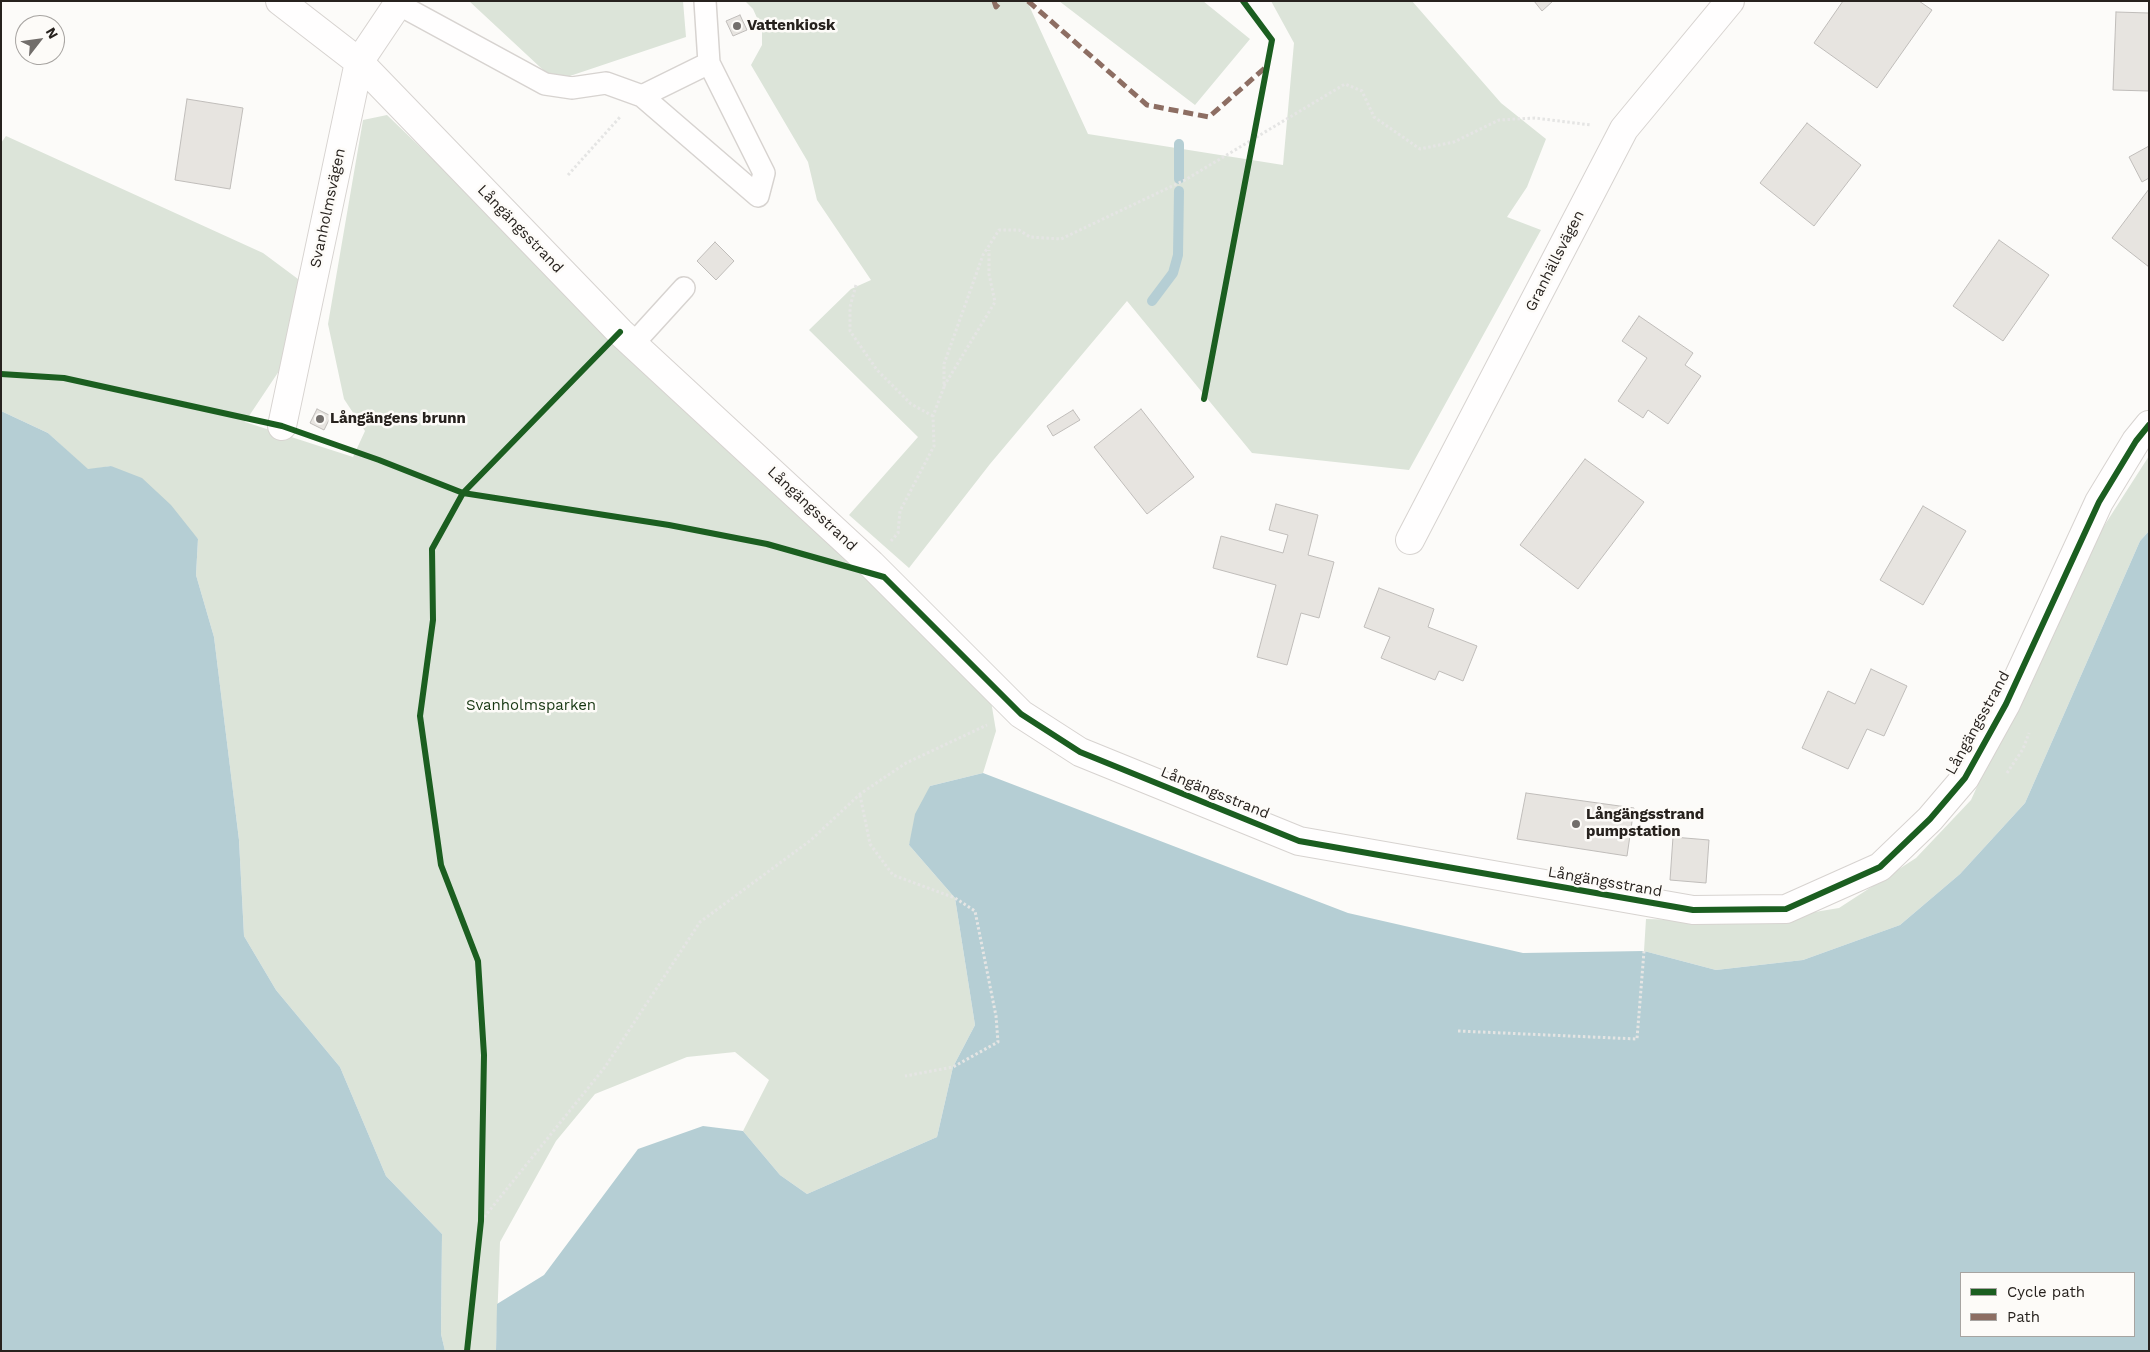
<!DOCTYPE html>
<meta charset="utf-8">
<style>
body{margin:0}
#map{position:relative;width:2150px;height:1352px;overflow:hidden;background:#fcfbf9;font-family:"Work Sans",sans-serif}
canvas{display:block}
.frame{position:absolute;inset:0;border:2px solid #27221e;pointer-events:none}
.legend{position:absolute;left:1960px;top:1272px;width:175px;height:65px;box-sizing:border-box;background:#fdfbf8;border:1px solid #a7a4a1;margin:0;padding:6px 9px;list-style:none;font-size:15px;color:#27221e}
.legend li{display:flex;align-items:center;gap:10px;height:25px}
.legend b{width:25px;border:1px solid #a7a4a1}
.north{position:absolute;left:15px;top:15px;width:50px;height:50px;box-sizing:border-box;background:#fdfbf8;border:1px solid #a7a4a1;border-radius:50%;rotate:60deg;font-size:14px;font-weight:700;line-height:20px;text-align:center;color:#27221e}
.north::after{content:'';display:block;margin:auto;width:18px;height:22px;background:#726e6b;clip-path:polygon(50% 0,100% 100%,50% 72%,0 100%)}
</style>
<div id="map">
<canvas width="2150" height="1352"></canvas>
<div class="frame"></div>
<ul class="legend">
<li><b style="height:6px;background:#1b5e20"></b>Cycle path</li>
<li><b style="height:6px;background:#8d6e63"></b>Path</li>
</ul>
<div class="north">N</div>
</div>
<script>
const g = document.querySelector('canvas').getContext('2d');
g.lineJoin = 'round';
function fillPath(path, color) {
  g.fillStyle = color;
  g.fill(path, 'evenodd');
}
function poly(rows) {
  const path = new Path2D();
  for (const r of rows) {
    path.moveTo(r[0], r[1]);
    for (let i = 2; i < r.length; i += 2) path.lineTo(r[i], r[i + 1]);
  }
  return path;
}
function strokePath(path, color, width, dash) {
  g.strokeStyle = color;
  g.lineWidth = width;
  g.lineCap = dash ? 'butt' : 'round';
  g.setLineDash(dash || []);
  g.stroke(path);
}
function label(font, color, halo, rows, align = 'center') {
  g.font = font + ' "Work Sans",sans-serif';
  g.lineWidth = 5;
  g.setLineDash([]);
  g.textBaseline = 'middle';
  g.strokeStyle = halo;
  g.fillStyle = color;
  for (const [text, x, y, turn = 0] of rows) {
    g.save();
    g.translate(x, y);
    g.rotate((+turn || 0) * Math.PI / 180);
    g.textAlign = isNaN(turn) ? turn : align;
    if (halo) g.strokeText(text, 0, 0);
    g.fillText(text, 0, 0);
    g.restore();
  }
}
fillPath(poly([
 [469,1,683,1,686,37,555,81],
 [745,1,1027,1,1088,134,1283,165,1294,43,1271,1,1412,1,1501,103,1546,139,1527,187,1507,217,1541,230,1409,470,1252,453,1127,301,990,464,909,568,849,515,918,437,809,330,851,289,871,280,817,200,808,162,751,65,762,45,762,29,753,9],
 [1059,1,1203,1,1250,39,1195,105],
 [387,115,990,695,996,731,983,773,930,786,909,845,955,898,975,1025,953,1067,937,1137,807,1194,780,1175,743,1131,769,1080,735,1052,687,1057,595,1094,556,1141,500,1242,496,1351,445,1351,441,1334,442,1234,386,1176,340,1067,276,990,244,936,239,840,214,637,196,575,198,539,111,466,88,470,48,433,1,411,1,143,6,136,263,253,298,279,301,338,245,422,353,457,365,431,344,399,328,324,363,120],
 [2149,456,2149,531,2140,541,2025,803,1960,874,1900,925,1803,960,1716,970,1644,951,1646,919,1754,922,1839,908,1916,858,1971,800,2030,669,2095,540]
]), '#dce4d9');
fillPath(poly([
 [1,411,48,433,88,469,111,466,142,478,171,505,198,539,196,575,214,637,239,840,244,936,276,990,340,1067,386,1176,442,1234,441,1334,445,1351,1,1351],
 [2149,531,2149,1351,496,1351,497,1304,544,1275,638,1149,703,1126,743,1131,780,1175,807,1194,937,1137,953,1067,975,1025,955,898,909,845,915,814,930,786,983,773,1348,913,1523,953,1644,951,1716,970,1803,960,1900,925,1960,874,2025,803,2140,541],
 [1961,1273,2134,1273,2134,1336,1961,1336]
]), '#b5ced4');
strokePath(poly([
 [1179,144,1179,179],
 [1152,301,1173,273,1178,255,1179,191]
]), '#b5ced4', 10);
const building = poly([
 [1534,1,1553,1,1542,11,1534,1],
 [1843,1,1919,1,1932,10,1877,88,1814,43,1843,1],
 [2116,12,2149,13,2149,91,2113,90,2116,12],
 [740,15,747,30,733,36,726,21,740,15],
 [187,99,243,108,230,189,175,180,187,99],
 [1807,123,1861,165,1814,226,1760,183,1807,123],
 [2149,146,2149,178,2142,182,2129,157,2149,146],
 [2149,189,2149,267,2112,238,2149,189],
 [1999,240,2049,275,2003,341,1953,306,1999,240],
 [715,242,734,261,716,280,697,261,715,242],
 [1639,316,1693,353,1685,365,1701,376,1668,424,1648,410,1643,418,1618,401,1647,358,1622,341,1639,316],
 [317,409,331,416,324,430,310,423,317,409],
 [1141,409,1194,477,1147,514,1094,447,1141,409],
 [1073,410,1080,420,1053,436,1047,426,1073,410],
 [1585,459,1644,502,1578,589,1520,545,1585,459],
 [1276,504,1318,515,1308,555,1334,562,1319,618,1301,613,1287,665,1257,657,1276,585,1213,568,1221,536,1283,553,1288,535,1269,530,1276,504],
 [1923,506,1966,531,1923,605,1880,580,1923,506],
 [1379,588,1434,609,1428,627,1477,646,1463,681,1439,671,1435,680,1381,658,1390,637,1364,627,1379,588],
 [1871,669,1907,686,1884,736,1867,729,1848,769,1802,748,1828,691,1855,704,1871,669],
 [1526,793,1634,808,1627,856,1517,839,1526,793],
 [1673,837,1709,840,1706,883,1670,880,1673,837]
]);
fillPath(building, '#e7e4e0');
strokePath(building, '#c0bdba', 1);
const lane = poly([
 [398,4,545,84,572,88,606,83,642,96,758,196,764,173,709,63,705,1],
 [642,96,709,63],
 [633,344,684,288]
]);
const street = poly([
 [280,1,359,62,620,332,871,564,1021,714,1080,752,1299,841,1693,910,1786,909,1880,867,1930,819,1965,778,2006,704,2099,502,2136,441,2149,425],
 [282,426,359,62,400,1],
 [1410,540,1624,129,1730,1]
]);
strokePath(lane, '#d7d3d0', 24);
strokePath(street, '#d7d3d0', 30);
strokePath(poly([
 [568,175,620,117],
 [856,285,850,307,850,331,877,370,911,404,933,416],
 [944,386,995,302,989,274,989,250],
 [891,541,898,533,900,511,934,446,933,416,944,387,944,364,983,255,999,230,1019,230,1030,237,1061,239,1185,180,1345,84,1362,91,1374,117,1420,149,1454,142,1499,120,1535,118,1591,125],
 [2007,773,2023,749,2029,733],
 [860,795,870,844,893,875,955,898,975,911,996,1016,998,1042,953,1067,905,1076],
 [1458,1031,1637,1039,1644,951],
 [481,1221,605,1067,700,922,811,840,860,794,906,763,987,725]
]), '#e5e5e4', 3, [2.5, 2.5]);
strokePath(lane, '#fffefe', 21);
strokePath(street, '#fffefe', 28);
strokePath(poly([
 [994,1,996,7,1001,1],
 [1028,1,1147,105,1209,117,1267,66]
]), '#8d6e63', 5, [10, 5]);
strokePath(poly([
 [1,374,64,378,282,426,379,460,463,493,669,525,767,544,884,577,1021,714,1080,752,1299,841,1693,910,1786,909,1880,867,1930,819,1965,778,2006,704,2099,502,2136,441,2149,425],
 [1204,399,1272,40,1243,1],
 [467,1351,481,1221,484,1055,478,961,441,865,420,716,433,620,432,549,463,493,620,332]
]), '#1b5e20', 6);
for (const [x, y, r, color] of [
 [737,26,5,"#726e6b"],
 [320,419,5,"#726e6b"],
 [1576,824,5,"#726e6b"]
]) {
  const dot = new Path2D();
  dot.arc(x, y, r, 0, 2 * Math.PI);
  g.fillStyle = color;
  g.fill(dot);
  strokePath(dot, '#fdfbf8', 2);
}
label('bold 15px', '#27221e', '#fdfbf8', [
 ["Vattenkiosk",747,26],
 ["Långängens brunn",330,419],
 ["Långängsstrand",1586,815],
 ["pumpstation",1586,832]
], 'left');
label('15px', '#27221e', '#fdfbf8', [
 ["Svanholmsvägen",328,208,-78],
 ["Långängsstrand",520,229,46],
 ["Granhällsvägen",1555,261,-63],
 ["Långängsstrand",812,509,43],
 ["Långängsstrand",1978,723,-61],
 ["Långängsstrand",1215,793,22],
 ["Långängsstrand",1605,882,10]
]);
label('15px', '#153510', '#fdfbf8', [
 ["Svanholmsparken",531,706]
]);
</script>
